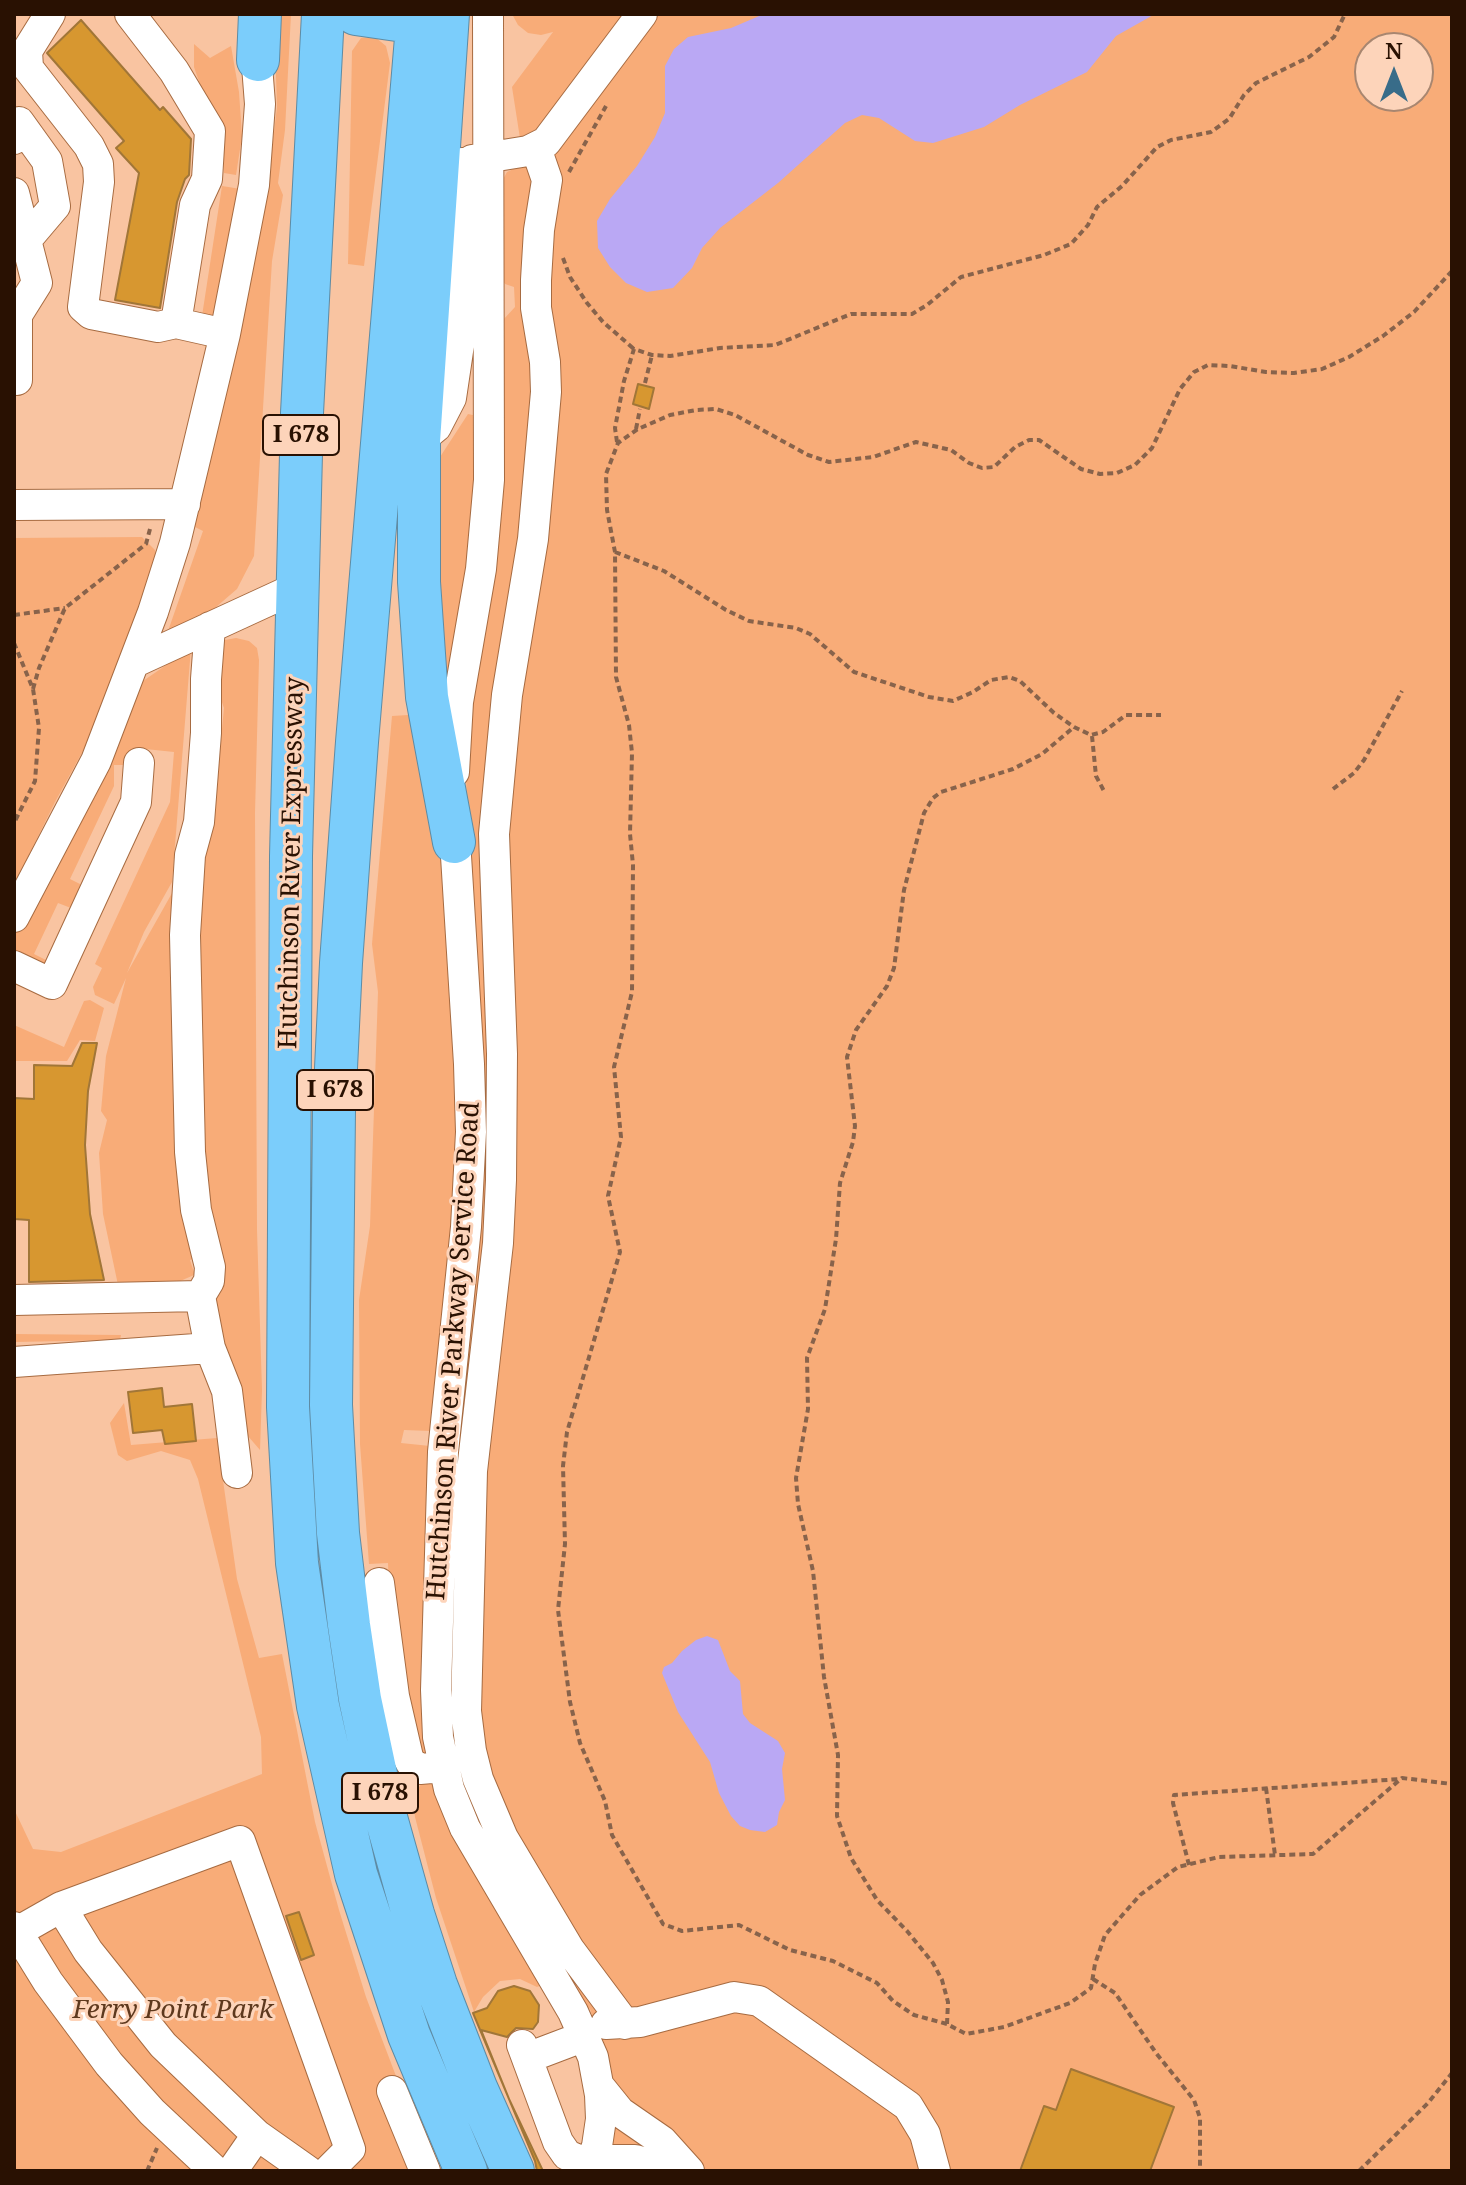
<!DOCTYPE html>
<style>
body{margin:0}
#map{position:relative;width:1466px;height:2185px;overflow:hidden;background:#f9c4a1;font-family:"Noto Serif",serif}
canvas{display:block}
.frame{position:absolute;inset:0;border:16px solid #291102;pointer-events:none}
.north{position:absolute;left:1354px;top:32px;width:80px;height:80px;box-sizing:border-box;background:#fdd4ba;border:2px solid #a88670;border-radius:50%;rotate:0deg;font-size:22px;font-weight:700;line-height:32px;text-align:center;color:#291102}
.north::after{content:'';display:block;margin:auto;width:28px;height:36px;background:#386c89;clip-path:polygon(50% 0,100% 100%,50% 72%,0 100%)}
</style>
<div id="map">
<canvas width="1466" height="2185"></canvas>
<div class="frame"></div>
<div class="north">N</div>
</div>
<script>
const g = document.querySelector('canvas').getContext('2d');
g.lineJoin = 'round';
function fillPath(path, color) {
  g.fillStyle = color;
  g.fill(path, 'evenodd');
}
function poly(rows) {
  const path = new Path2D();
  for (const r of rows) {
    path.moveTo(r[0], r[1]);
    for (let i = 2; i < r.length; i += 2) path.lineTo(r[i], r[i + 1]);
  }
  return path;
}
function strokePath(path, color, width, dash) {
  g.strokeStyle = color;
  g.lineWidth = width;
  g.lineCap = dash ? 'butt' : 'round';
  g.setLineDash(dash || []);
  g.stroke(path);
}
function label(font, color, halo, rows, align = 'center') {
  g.font = font + ' "Noto Serif",serif';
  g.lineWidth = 6;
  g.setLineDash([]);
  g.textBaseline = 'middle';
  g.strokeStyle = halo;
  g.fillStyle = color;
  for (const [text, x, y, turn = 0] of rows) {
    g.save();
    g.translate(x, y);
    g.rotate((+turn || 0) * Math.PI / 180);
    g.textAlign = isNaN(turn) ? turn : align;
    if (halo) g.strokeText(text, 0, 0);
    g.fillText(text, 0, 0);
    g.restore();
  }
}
fillPath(poly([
 [274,14,291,14,285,130,278,183,283,195,272,261,254,556,237,589,201,620,168,631,203,531,191,525,226,395,269,175,277,107],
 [512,14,1452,14,1452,2171,602,2171,600,2038,590,2009,582,2004,494,1856,463,1792,448,1710,467,751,503,320,515,307,514,287,505,284,502,280,500,185,507,172,524,164,512,87,553,32,541,35,528,33,518,25],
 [1370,48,1418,48,1418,96,1370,96],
 [375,37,386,46,390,63,364,266,348,264,352,51,361,38],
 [194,44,210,58,231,46,239,92,242,136,236,175,224,173,224,141,206,102,194,67],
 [222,186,241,189,217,318,202,316],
 [468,414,477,416,472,519,462,607,449,677,440,679,427,477],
 [142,537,155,550,158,566,103,714,55,802,14,885,14,538],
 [236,638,249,641,257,648,259,660,255,813,257,1230,262,1390,260,1450,241,1428,216,1329,215,1304,223,1280,208,1212,198,1132,201,852,212,832,224,708,215,682,216,654,225,640],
 [191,648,172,882,144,932,127,973,176,886,195,1258,190,1260,194,1272,194,1275,178,1282,118,1285,103,1214,99,1153,107,1120,101,1111,106,1056,126,978,114,1004,95,995,93,987,102,968,95,964,170,802,174,752,136,748,130,762,126,765,114,765,114,786,70,879,84,886,71,908,58,903,34,954,48,961,46,966,17,954,14,950,14,932,134,693,143,681],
 [408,715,421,722,442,863,456,1059,454,1204,431,1431,404,1430,401,1443,430,1446,429,1761,418,1756,389,1588,388,1563,369,1564,360,1444,359,1300,370,1226,378,992,372,944,392,716],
 [90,1000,104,1008,95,1041,80,1040,67,1061,14,1061,14,1025,64,1047,84,1001],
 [14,1334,121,1335,120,1340,14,1342],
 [124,1403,131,1445,217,1438,237,1579,259,1658,282,1654,315,1822,339,1910,366,1997,399,2084,416,2171,14,2171,14,1809,33,1849,61,1852,262,1774,261,1737,198,1479,190,1460,161,1451,127,1461,118,1455,110,1423],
 [433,1776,544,1984,537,1987,520,1979,500,1981,483,1997,474,2012,436,1898,415,1817,413,1796,426,1777]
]), '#f8ac78');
fillPath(poly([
 [764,14,1155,14,1116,36,1087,72,1020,105,984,127,933,143,915,141,879,118,862,115,845,123,778,183,720,228,702,248,692,268,673,288,647,292,626,283,610,267,598,248,597,221,610,199,637,166,655,137,665,113,665,66,674,49,688,37,731,28],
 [707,1636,718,1640,730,1671,740,1681,743,1714,750,1723,778,1741,785,1753,782,1769,785,1800,779,1812,777,1825,765,1832,750,1830,740,1826,731,1816,719,1793,710,1762,678,1712,662,1673,664,1667,672,1663,682,1651,696,1640]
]), '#baa8f4');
const building = poly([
 [81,20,160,110,163,107,191,139,189,175,185,179,177,202,160,308,115,300,139,173,116,148,124,141,47,53,81,20],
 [638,384,654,388,649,409,633,404,638,384],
 [82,1043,97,1043,88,1091,85,1145,90,1214,104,1280,29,1282,29,1220,14,1219,14,1098,34,1099,34,1065,72,1066,82,1043],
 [162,1388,164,1407,192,1404,196,1441,165,1444,162,1430,133,1433,128,1392,162,1388],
 [299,1912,314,1955,301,1960,286,1916,299,1912],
 [514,1986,530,1991,539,2005,538,2022,533,2029,516,2028,507,2037,481,2030,509,2099,543,2171,537,2171,535,2161,473,2013,487,2008,498,1991,514,1986],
 [1071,2069,1174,2107,1150,2171,1020,2171,1044,2106,1056,2110,1071,2069]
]);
fillPath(building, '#d79730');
strokePath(building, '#a17638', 2);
const minor = poly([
 [50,14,27,51,28,68,89,146,98,164,99,182,83,307,91,314,158,327,176,323,225,334],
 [130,14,174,71,210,131,207,179,195,205,176,323],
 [14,139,19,122,47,161,55,206,27,239],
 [536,148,547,180,539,230,536,280,536,308,545,362,546,392,533,539,507,695,494,834,502,1054,501,1180,498,1243,472,1471,466,1711,471,1751,478,1779,503,1838,569,1949,625,2024],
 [472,160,528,151,546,142,642,14],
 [14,193,37,283,17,315],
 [14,309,17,315,17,380],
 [409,445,419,441,436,427,451,398,462,324,462,163],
 [14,505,185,504],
 [135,662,298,587],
 [454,772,458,702,481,569,489,480,488,14],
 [454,824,469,1064,471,1132,466,1227,443,1452,436,1690,438,1737,449,1789,465,1828,573,2012,593,2057,600,2095,601,2119,597,2146,588,2171],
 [14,917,96,761,153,612,175,543,225,334,254,185,260,104,255,40],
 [14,966,52,984,136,802,139,763],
 [200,1296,210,1348,227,1391,237,1473],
 [14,1300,200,1296,209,1281,210,1267,196,1210,190,1152,185,935,190,855,199,822,206,733,206,679,210,627],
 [14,1362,210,1348],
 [379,1583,394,1696,408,1757,411,1763,420,1769,443,1767],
 [61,1907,88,1951,163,2045,257,2135],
 [14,1927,48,1982,109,2064,152,2112,215,2171],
 [17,1932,61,1907,240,1841,350,2149,328,2171],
 [606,2024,640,2022,734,1997,759,2001,908,2106,925,2134,935,2171],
 [522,2045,558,2142,567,2155,591,2165,612,2160,635,2160,674,2171],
 [527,2058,585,2036],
 [599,2086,620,2112,662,2141,689,2171],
 [392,2091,425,2171],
 [232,2171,257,2135,308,2171]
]);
const highway = poly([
 [323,14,302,413,291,856,288,1407,297,1563,318,1706,356,1874,409,2035,466,2171],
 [356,14,418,23],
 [418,14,357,742,341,963,334,1110,331,1405,338,1533,349,1625,360,1699,383,1807,413,1914,436,1985,476,2088,513,2171],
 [448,14,419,441,419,582,427,697,454,842],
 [258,60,260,14]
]);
strokePath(minor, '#a76b41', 32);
strokePath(highway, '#5e8ba4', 44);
strokePath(poly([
 [569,172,606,106],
 [563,258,570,277,587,303,603,322,634,349],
 [1452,271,1414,312,1383,336,1349,357,1322,369,1294,373,1266,372,1230,366,1208,365,1194,372,1180,389,1152,448,1135,465,1117,473,1100,474,1081,469,1039,440,1029,440,1015,447,994,467,982,468,969,463,951,450,916,442,873,457,829,462,808,455,735,415,716,409,696,410,670,415,638,429,618,443,606,474,607,510,615,552,616,677,629,725,632,753,630,834,633,865,632,992,614,1067,621,1137,608,1196,620,1252,567,1432,563,1466,565,1544,558,1610,570,1702,580,1743,605,1801,612,1835,663,1924,682,1931,739,1925,790,1950,833,1961,877,1983,893,2001,914,2015,947,2024,966,2034,1004,2027,1070,2003,1091,1988,1095,1964,1105,1935,1140,1895,1178,1867,1219,1857,1313,1854,1402,1778,1452,1784],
 [645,383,652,355],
 [636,429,640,409],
 [617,442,615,428,624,381,634,349,652,355,670,356,720,348,775,345,851,314,912,314,927,305,961,277,1044,255,1071,244,1088,225,1097,207,1122,186,1157,147,1171,140,1211,132,1229,119,1244,95,1256,83,1309,57,1334,37,1345,14],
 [615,552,664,571,726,610,749,621,796,628,810,634,854,672,929,697,953,701,973,692,991,680,1009,677,1020,681,1054,713,1074,727,1091,735,1103,732,1126,715,1161,715],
 [14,615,65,608],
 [14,643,33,689,39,728,35,781,14,823],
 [33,689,39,668,65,608,146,544,150,529],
 [1092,736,1096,776,1104,791],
 [1333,789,1354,773,1364,760,1402,691],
 [1266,1788,1275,1855],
 [1189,1865,1173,1803,1174,1795,1400,1779],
 [1093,1979,1115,1993,1156,2053,1194,2100,1200,2118,1200,2171],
 [947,2024,948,2002,942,1980,933,1963,907,1931,877,1900,851,1858,837,1816,838,1755,824,1677,813,1571,798,1504,796,1478,808,1409,807,1358,825,1309,836,1239,840,1183,853,1142,855,1126,847,1057,856,1030,887,986,894,968,904,890,924,813,933,798,941,792,1013,769,1042,754,1074,727],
 [147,2171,157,2148],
 [1359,2171,1428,2103,1452,2073]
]), '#88634b', 4, [6, 4]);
strokePath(minor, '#fff', 30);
strokePath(highway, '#7bcdfb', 42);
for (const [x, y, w] of [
 [301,435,76],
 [335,1090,76],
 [380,1793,76]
]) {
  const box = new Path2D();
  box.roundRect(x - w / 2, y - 20, w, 40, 6);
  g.fillStyle = '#fdd4ba';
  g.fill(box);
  strokePath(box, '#291102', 2);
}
label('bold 24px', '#291102', null, [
 ["I 678",301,435],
 ["I 678",335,1090],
 ["I 678",380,1793]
]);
label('26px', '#291102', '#fdd4ba', [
 ["Hutchinson River Expressway",292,863,-89],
 ["Hutchinson River Parkway Service Road",454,1351,-86]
]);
label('italic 26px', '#5e391e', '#fdd4ba', [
 ["Ferry Point Park",173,2011]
]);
</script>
